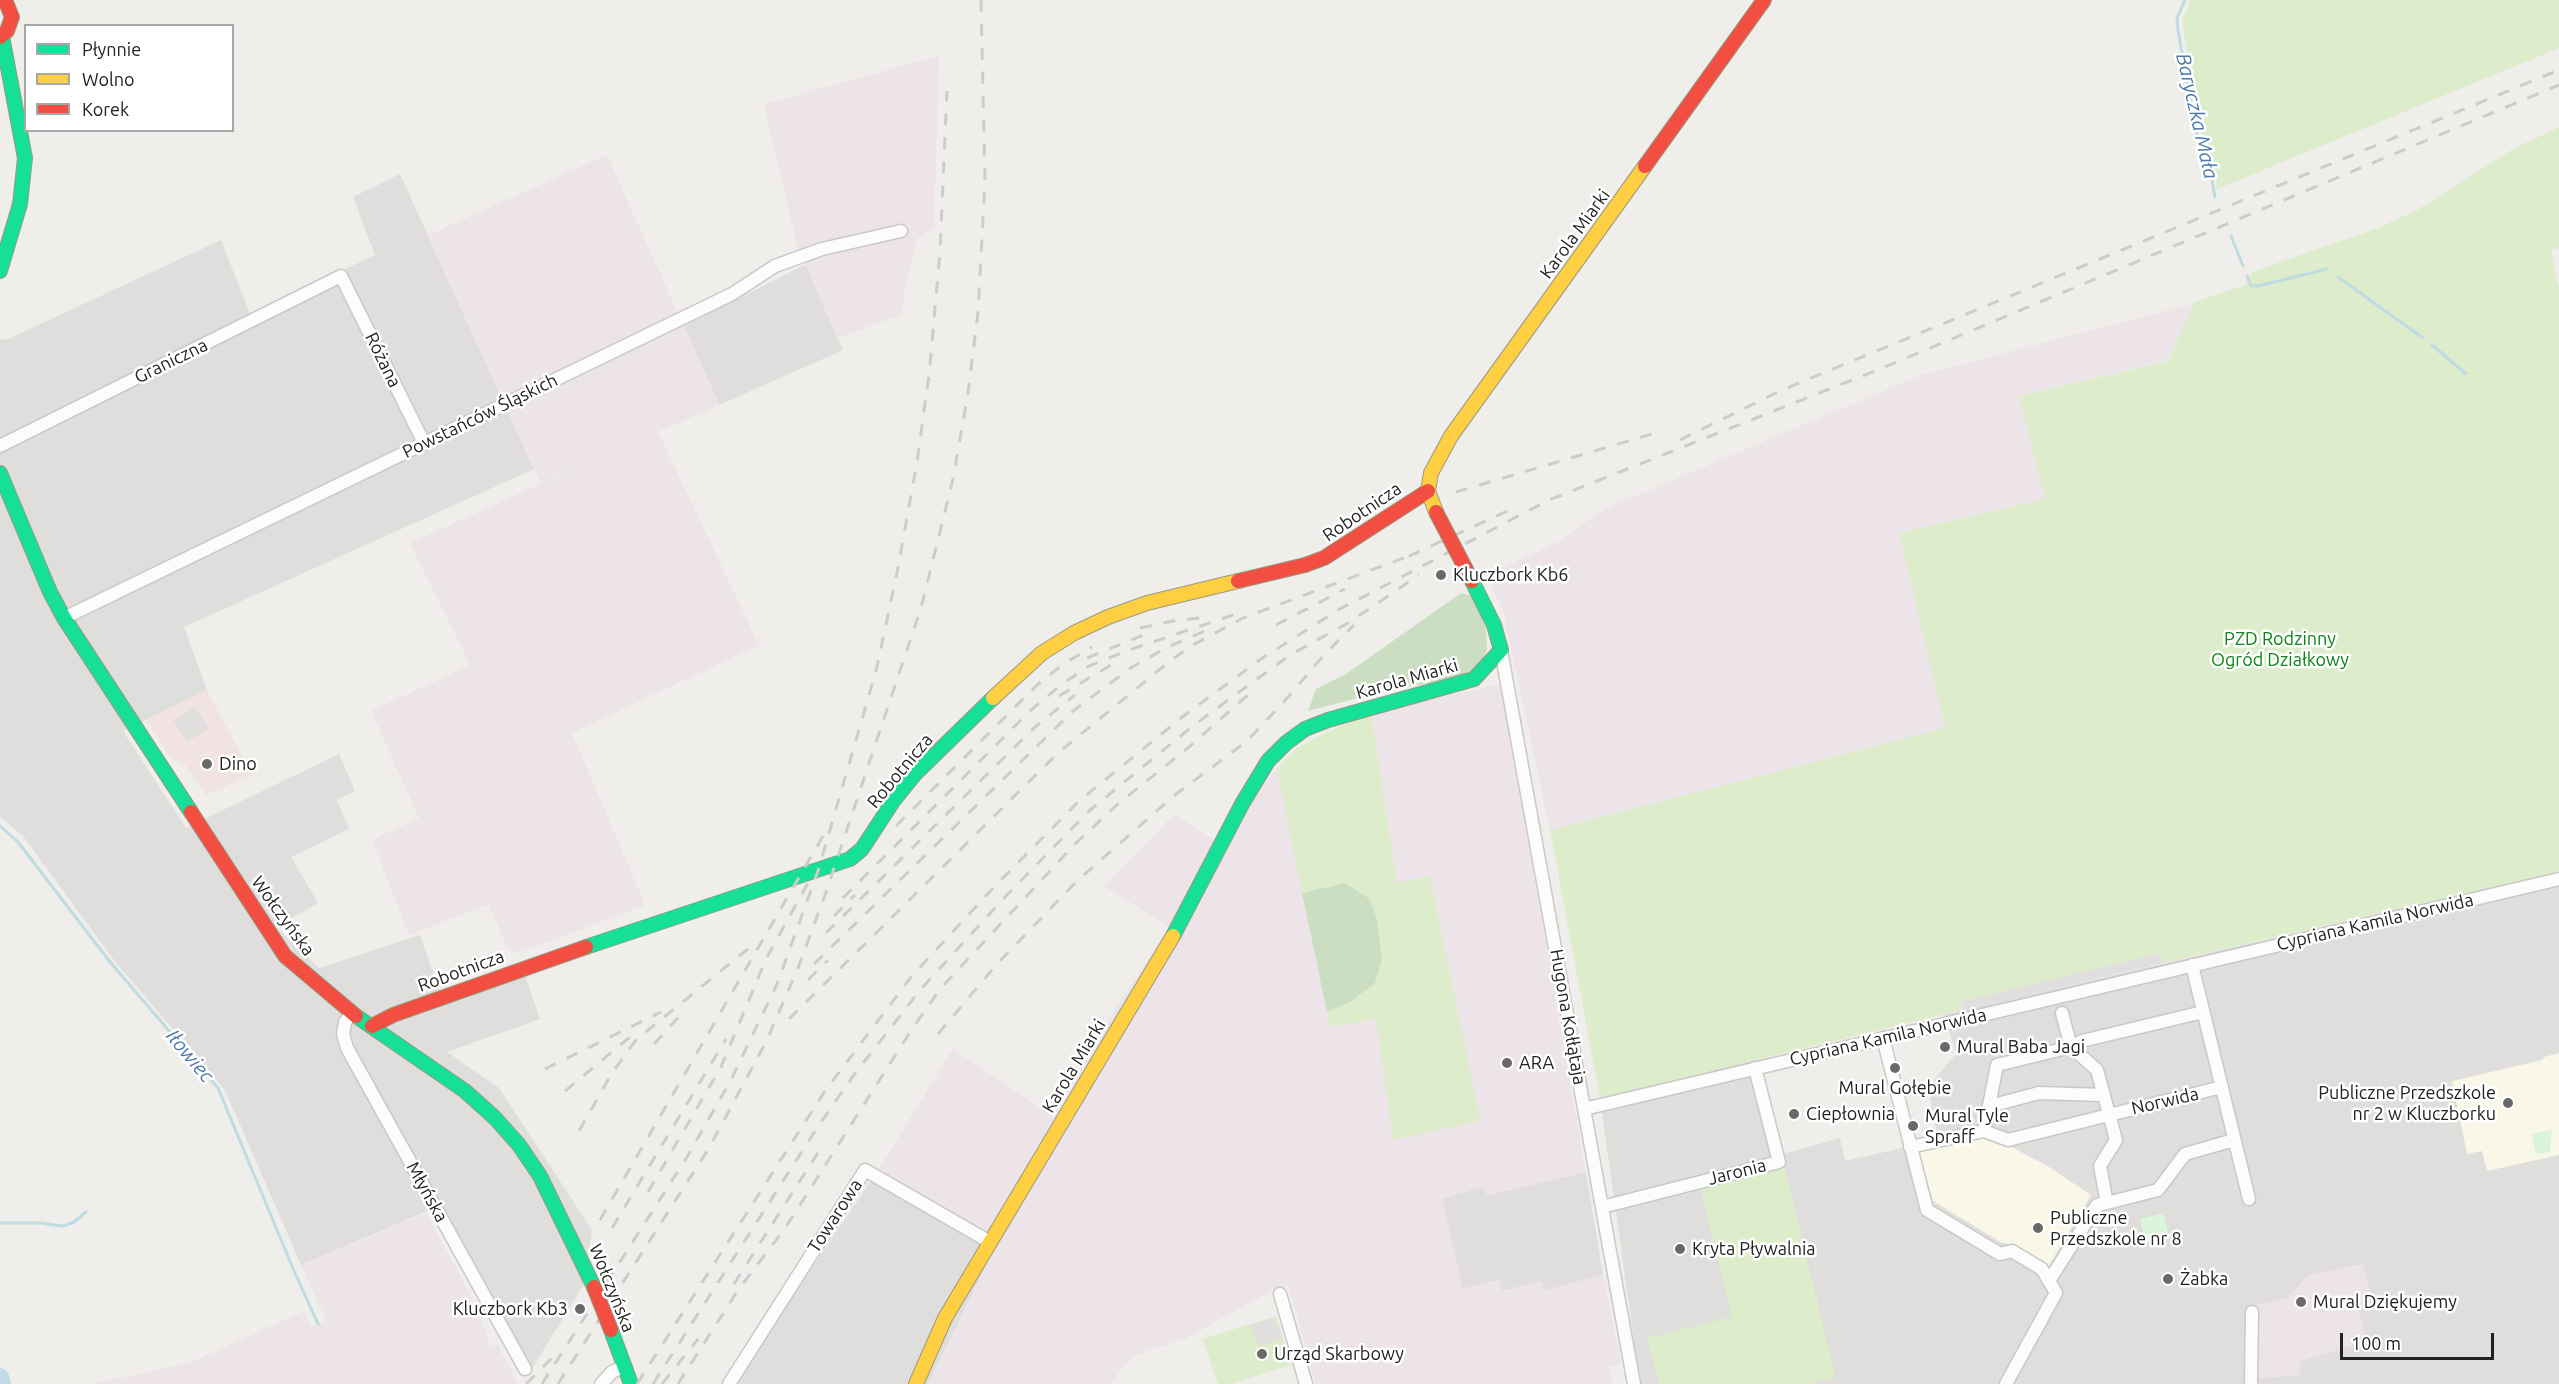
<!DOCTYPE html>
<meta charset="utf-8">
<style>
body{margin:0}
#map{position:relative;width:2559px;height:1384px;overflow:hidden;background:#f0eeeb;font-family:Ubuntu,sans-serif}
canvas{display:block}
.legend{position:absolute;left:24px;top:24px;width:210px;height:108px;box-sizing:border-box;background:#fff;border:2px solid #a7a7a7;margin:0;padding:8px 10px;list-style:none;font-size:18px;color:#222}
.legend li{display:flex;align-items:center;gap:12px;height:30px}
.legend b{width:30px;border:2px solid #a7a7a7}
.scale{position:absolute;left:2340px;top:1333px;width:154px;height:27px;box-sizing:border-box;border:3px solid #222;border-top:0;padding-left:8px;font-size:18px;line-height:21px;white-space:nowrap;color:#222;-webkit-text-stroke:4px #fff;paint-order:stroke}
</style>
<div id="map">
<canvas width="2559" height="1384"></canvas>
<ul class="legend">
<li><b style="height:8px;background:#16e098"></b>Płynnie</li>
<li><b style="height:8px;background:#ffcf43"></b>Wolno</li>
<li><b style="height:8px;background:#f24e42"></b>Korek</li>
</ul>
<div class="scale">100 m</div>
</div>
<script>
const g = document.querySelector('canvas').getContext('2d');
g.lineJoin = 'round';
function fillPath(path, color) {
  g.fillStyle = color;
  g.fill(path, 'evenodd');
}
function poly(rows) {
  const path = new Path2D();
  for (const r of rows) {
    path.moveTo(r[0], r[1]);
    for (let i = 2; i < r.length; i += 2) path.lineTo(r[i], r[i + 1]);
  }
  return path;
}
function strokePath(path, color, width, dash) {
  g.strokeStyle = color;
  g.lineWidth = width;
  g.lineCap = dash ? 'butt' : 'round';
  g.setLineDash(dash || []);
  g.stroke(path);
}
function label(font, color, halo, rows, align = 'center') {
  g.font = font + ' Ubuntu,sans-serif';
  g.lineWidth = 5;
  g.setLineDash([]);
  g.textBaseline = 'middle';
  g.strokeStyle = halo;
  g.fillStyle = color;
  for (const [text, x, y, turn = 0] of rows) {
    g.save();
    g.translate(x, y);
    g.rotate((+turn || 0) * Math.PI / 180);
    g.textAlign = isNaN(turn) ? turn : align;
    if (halo) g.strokeText(text, 0, 0);
    g.fillText(text, 0, 0);
    g.restore();
  }
}
fillPath(poly([
 [400,174,534,469,184,627,207,690,123,731,186,828,339,754,355,791,337,800,349,829,291,857,318,903,276,927,319,968,420,935,443,1001,525,975,540,1019,447,1052,499,1088,592,1230,584,1284,530,1372,439,1206,301,1265,225,1090,113,959,23,836,0,817,0,339,6,340,221,240,250,314,375,255,353,197],
 [806,264,843,350,719,405,684,326],
 [2559,872,2559,1384,1640,1384,1600,1098,1759,1059,1780,1155,1840,1138,1845,1161,1938,1140,1928,1087,1956,1054,1944,1014],
 [877,1172,996,1246,928,1384,733,1384],
 [1586,1172,1603,1275,1543,1291,1540,1282,1502,1291,1499,1280,1462,1289,1442,1199,1484,1186,1487,1195]
]), '#dfdedc');
fillPath(poly([
 [207,690,252,775,206,795,185,765,176,760,173,762,146,720]
]), '#f1e3e1');
fillPath(poly([
 [939,56,934,228,917,239,904,292,903,314,837,338,796,242,764,104],
 [607,155,719,405,658,432,759,645,572,733,645,905,519,953,508,949,489,904,409,935,372,840,419,818,371,711,470,665,410,543,600,457,540,483,428,235],
 [2195,303,2168,360,2019,396,2045,499,1899,533,1946,728,1550,830,1503,611,1486,575,1561,541,1579,526,1609,507,1921,375],
 [1500,684,1586,1172,1487,1195,1483,1186,1442,1199,1463,1289,1499,1280,1502,1291,1541,1282,1543,1291,1603,1275,1621,1363,1609,1367,1613,1384,1315,1384,1289,1285,1271,1291,1187,1338,1133,1356,1110,1384,928,1384,996,1246,877,1172,953,1049,1047,1112,1169,927,1104,886,1174,814,1215,840,1277,769,1330,1027,1376,1019,1393,1139,1430,877,1397,883,1371,713],
 [426,1213,471,1296,491,1346,497,1344,518,1384,92,1384,189,1363,304,1311,311,1327,326,1320,301,1265],
 [2363,1264,2372,1298,2357,1304,2367,1341,2301,1361,2299,1375,2244,1380,2247,1307,2287,1298,2309,1275]
]), '#ede4e9');
fillPath(poly([
 [2559,1053,2559,1155,2487,1171,2482,1151,2467,1154,2452,1081,2542,1060,2544,1057],
 [1983,1137,2004,1143,2049,1167,2091,1195,2048,1267,2011,1245,2000,1242,1933,1201,1919,1151]
]), '#f8f7e8');
fillPath(poly([
 [2191,0,2559,0,2559,48,2217,189,2214,160,2200,129,2182,21],
 [2559,127,2559,248,2551,250,2559,288,2559,872,2162,963,2160,953,1960,1003,1962,1010,1600,1098,1550,830,1945,728,1899,533,2045,499,2019,396,2168,361,2195,302,2245,285,2252,272,2378,228,2417,210,2513,149],
 [1371,713,1397,883,1430,876,1480,1121,1393,1140,1376,1019,1330,1027,1327,1012,1350,1002,1344,883,1302,893,1277,769,1294,750,1325,733],
 [1784,1166,1836,1377,1809,1384,1659,1384,1647,1338,1732,1317,1700,1187],
 [1276,1316,1291,1365,1231,1384,1218,1384,1203,1339]
]), '#ddeccb');
fillPath(poly([
 [1461,593,1475,597,1486,629,1487,649,1480,666,1459,677,1382,692,1308,711,1316,689,1346,674],
 [1344,883,1370,899,1377,920,1382,959,1375,983,1350,1002,1327,1012,1302,893]
]), '#cbdec1');
fillPath(poly([
 [2552,1129,2550,1152,2536,1154,2531,1134],
 [2163,1213,2169,1236,2146,1242,2140,1219]
]), '#daf5da');
fillPath(poly([
 [195,707,209,728,187,742,173,720],
 [2435,908,2438,919,2354,938,2351,928],
 [2518,910,2533,973,2525,976,2527,987,2511,994,2495,915],
 [2160,953,2162,963,1962,1010,1960,1002],
 [2450,962,2454,977,2426,984,2423,975,2418,976,2419,985,2406,987,2402,975],
 [2317,1023,2320,1030,2259,1042,2244,1039,2246,1031,2264,1031],
 [2364,1046,2388,1062,2399,1063,2424,1058,2427,1068,2397,1074,2388,1072,2362,1055],
 [2513,1059,2515,1066,2452,1081,2447,1073],
 [2454,1109,2457,1160,2452,1171,2452,1195,2434,1198,2429,1178,2438,1176,2430,1132,2441,1128,2440,1113],
 [2223,1165,2233,1172,2244,1169,2253,1199,2183,1215,2171,1209,2167,1198,2174,1185,2178,1182,2175,1176],
 [1933,1201,2000,1242,1988,1262,1921,1221],
 [1647,1209,1652,1233,1644,1238,1649,1262,1636,1265,1627,1213],
 [1858,1254,1862,1274,1826,1283,1826,1287,1819,1289,1813,1264],
 [1682,1278,1686,1294,1711,1288,1719,1320,1653,1336,1648,1319,1655,1316,1651,1309,1642,1305,1639,1288],
 [1890,1280,1906,1342,1956,1329,1958,1337,1902,1351,1882,1282],
 [1274,1318,1283,1338,1261,1346,1256,1342,1250,1325],
 [1886,1324,1890,1345,1836,1357,1831,1336]
]), '#e0dfde');
strokePath(poly([
 [2185,0,2177,18,2178,30,2196,132,2208,159,2215,197],
 [2231,236,2243,266],
 [2247,276,2251,286,2258,286,2327,269],
 [2338,277,2423,338],
 [2432,345,2466,374],
 [0,826,18,842,110,962,218,1088,294,1271,318,1324],
 [0,1223,40,1223,63,1226,74,1222,86,1212]
]), '#bfdbe3', 3);
strokePath(poly([
 [0,1377,2,1384]
]), '#bfdbe3', 18);
const street = poly([
 [0,446,341,276,424,443],
 [64,618,732,294,775,266,822,249,901,231],
 [1501,650,1634,1384],
 [2192,965,2249,1199],
 [352,1013,345,1022,343,1034,347,1048,525,1369],
 [1883,1038,1927,1210,2000,1254,2012,1251,2042,1269,2056,1293,2006,1384],
 [1990,1106,2039,1093,2103,1095],
 [1584,1109,2559,879],
 [1984,1131,2008,1140,2222,1087],
 [1910,1147,1984,1131,1997,1065,2071,1047,2062,1013],
 [2107,1203,2158,1190,2185,1154,2234,1140],
 [1602,1207,1779,1162,1755,1068],
 [2049,1281,2097,1205,2107,1203,2100,1166,2116,1140,2097,1070,2071,1047,2082,1041,2203,1012],
 [1280,1294,1306,1384],
 [601,1384,612,1372,625,1366],
 [729,1384,865,1170,990,1242],
 [2251,1384,2252,1312]
]);
const fast = poly([
 [0,271,20,204,25,158,2,36],
 [0,473,50,592,64,618,191,812],
 [1173,936,1242,804,1268,761,1286,743,1305,729,1328,720,1474,679,1501,650,1494,625,1472,581],
 [586,947,850,859,862,849,894,800,915,774,993,698],
 [356,1016,465,1091,495,1118,519,1145,540,1176,594,1287],
 [611,1330,631,1384]
]);
const slow = poly([
 [1436,512,1428,491,1431,473,1451,436,1645,166],
 [993,698,1042,653,1074,633,1108,617,1147,603,1238,581],
 [916,1384,945,1318,1173,936]
]);
const jam = poly([
 [0,37,7,31,12,17,5,0],
 [1645,166,1764,0],
 [1238,581,1305,565,1324,558,1428,491],
 [191,812,285,956,356,1016],
 [372,1026,393,1015,586,947]
]);
strokePath(street, '#c9c8c7', 15);
strokePath(fast, '#999a82', 16);
strokePath(slow, '#999a82', 16);
strokePath(jam, '#999a82', 16);
strokePath(street, '#fdfcfc', 12);
strokePath(fast, '#16e098', 14);
strokePath(slow, '#ffcf43', 14);
strokePath(jam, '#f24e42', 14);
strokePath(poly([
 [1680,440,1782,390,2559,70],
 [1456,492,1652,434],
 [1409,556,1510,510],
 [1276,625,1345,589],
 [1140,628,1173,621,1207,617],
 [1087,658,1151,632],
 [1059,696,1111,665],
 [896,826,1036,686,1062,665,1092,647],
 [843,898,1031,710,1062,684,1089,666,1126,651,1245,611],
 [834,916,855,895],
 [826,933,1035,727,1075,695],
 [814,964,1073,711,1132,667,1168,647,1205,631],
 [808,980,828,960],
 [789,1019,1058,753,1170,661,1191,646,1243,618,1417,553],
 [938,1034,997,964,1077,881,1175,795,1247,741,1282,704,1324,655,1354,625],
 [654,1044,686,1009],
 [545,1069,661,1012],
 [565,1091,636,1032],
 [579,1131,612,1073,636,1040,749,948],
 [648,1192,721,1067,766,959,809,881],
 [600,1220,823,836],
 [612,1228,726,1039],
 [734,1284,821,1148],
 [526,1384,553,1357],
 [542,1384,687,1157,731,1080,777,984,818,871,876,671,897,573,917,462,929,375,940,252,947,91],
 [558,1384,709,1148,767,1040,798,968,825,895,921,608,953,479,968,393,978,312,985,181,981,0],
 [637,1384,825,1091,911,977,995,886,1079,801,1186,714,1261,659,1338,610,1549,500,1880,369,2559,85],
 [653,1384,817,1128,856,1072,921,989,1005,897,1089,811,1194,725,1290,655,1350,622,1419,575],
 [662,1384,698,1339],
 [678,1384,738,1290,784,1230,912,1029,941,988,1076,843,1119,803,1189,747,1250,693]
]), '#ccc', 3, [12, 12]);
const jamBridge = poly([
 [1436,512,1472,581],
 [594,1287,611,1330]
]);
strokePath(jamBridge, '#999a82', 16, []);
strokePath(jamBridge, '#f24e42', 14);
for (const [x, y, r, color] of [
 [1441,575,6,"#6a6968"],
 [207,764,6,"#6a6968"],
 [1945,1047,6,"#6a6968"],
 [1507,1063,6,"#6a6968"],
 [1895,1068,6,"#6a6968"],
 [2508,1103,6,"#6a6968"],
 [1794,1114,6,"#6a6968"],
 [1913,1126,6,"#6a6968"],
 [2038,1228,6,"#6a6968"],
 [1680,1249,6,"#6a6968"],
 [2168,1279,6,"#6a6968"],
 [2301,1302,6,"#6a6968"],
 [580,1309,6,"#6a6968"],
 [1262,1354,6,"#6a6968"]
]) {
  const dot = new Path2D();
  dot.arc(x, y, r, 0, 2 * Math.PI);
  g.fillStyle = color;
  g.fill(dot);
  strokePath(dot, '#fff', 2);
}
label('18px', '#222', '#fff', [
 ["Karola Miarki",1575,234,-54],
 ["Różana",383,360,64],
 ["Graniczna",171,361,-26],
 ["Powstańców Śląskich",480,416,-26],
 ["Robotnicza",1362,512,-34],
 ["Karola Miarki",1407,679,-16],
 ["Robotnicza",900,771,-50],
 ["Wołczyńska",283,916,54],
 ["Cypriana Kamila Norwida",2375,922,-13],
 ["Robotnicza",461,971,-20],
 ["Hugona Kołłątaja",1568,1017,80],
 ["Cypriana Kamila Norwida",1888,1037,-13],
 ["Karola Miarki",1074,1066,-59],
 ["Norwida",2165,1101,-13],
 ["Jaronia",1737,1172,-14],
 ["Młyńska",427,1192,61],
 ["Towarowa",835,1216,-57],
 ["Wołczyńska",612,1288,68]
]);
label('18px', '#222', '#fff', [
 ["Kluczbork Kb6",1453,575],
 ["Dino",219,764],
 ["Mural Baba Jagi",1957,1047],
 ["ARA",1519,1063],
 ["Mural Gołębie",1895,1088,"center"],
 ["Publiczne Przedszkole",2496,1093,"right"],
 ["nr 2 w Kluczborku",2496,1114,"right"],
 ["Ciepłownia",1806,1114],
 ["Mural Tyle",1925,1116],
 ["Spraff",1925,1137],
 ["Publiczne",2050,1218],
 ["Przedszkole nr 8",2050,1239],
 ["Kryta Pływalnia",1692,1249],
 ["Żabka",2180,1279],
 ["Mural Dziękujemy",2313,1302],
 ["Kluczbork Kb3",568,1309,"right"],
 ["Urząd Skarbowy",1274,1354]
], 'left');
label('18px', '#0c8416', '#fff', [
 ["PZD Rodzinny",2280,639],
 ["Ogród Działkowy",2280,660]
]);
label('italic 20px', '#4a7aab', '#fff', [
 ["Baryczka Mała",2197,116,77],
 ["Iłowiec",190,1056,50]
]);
</script>
